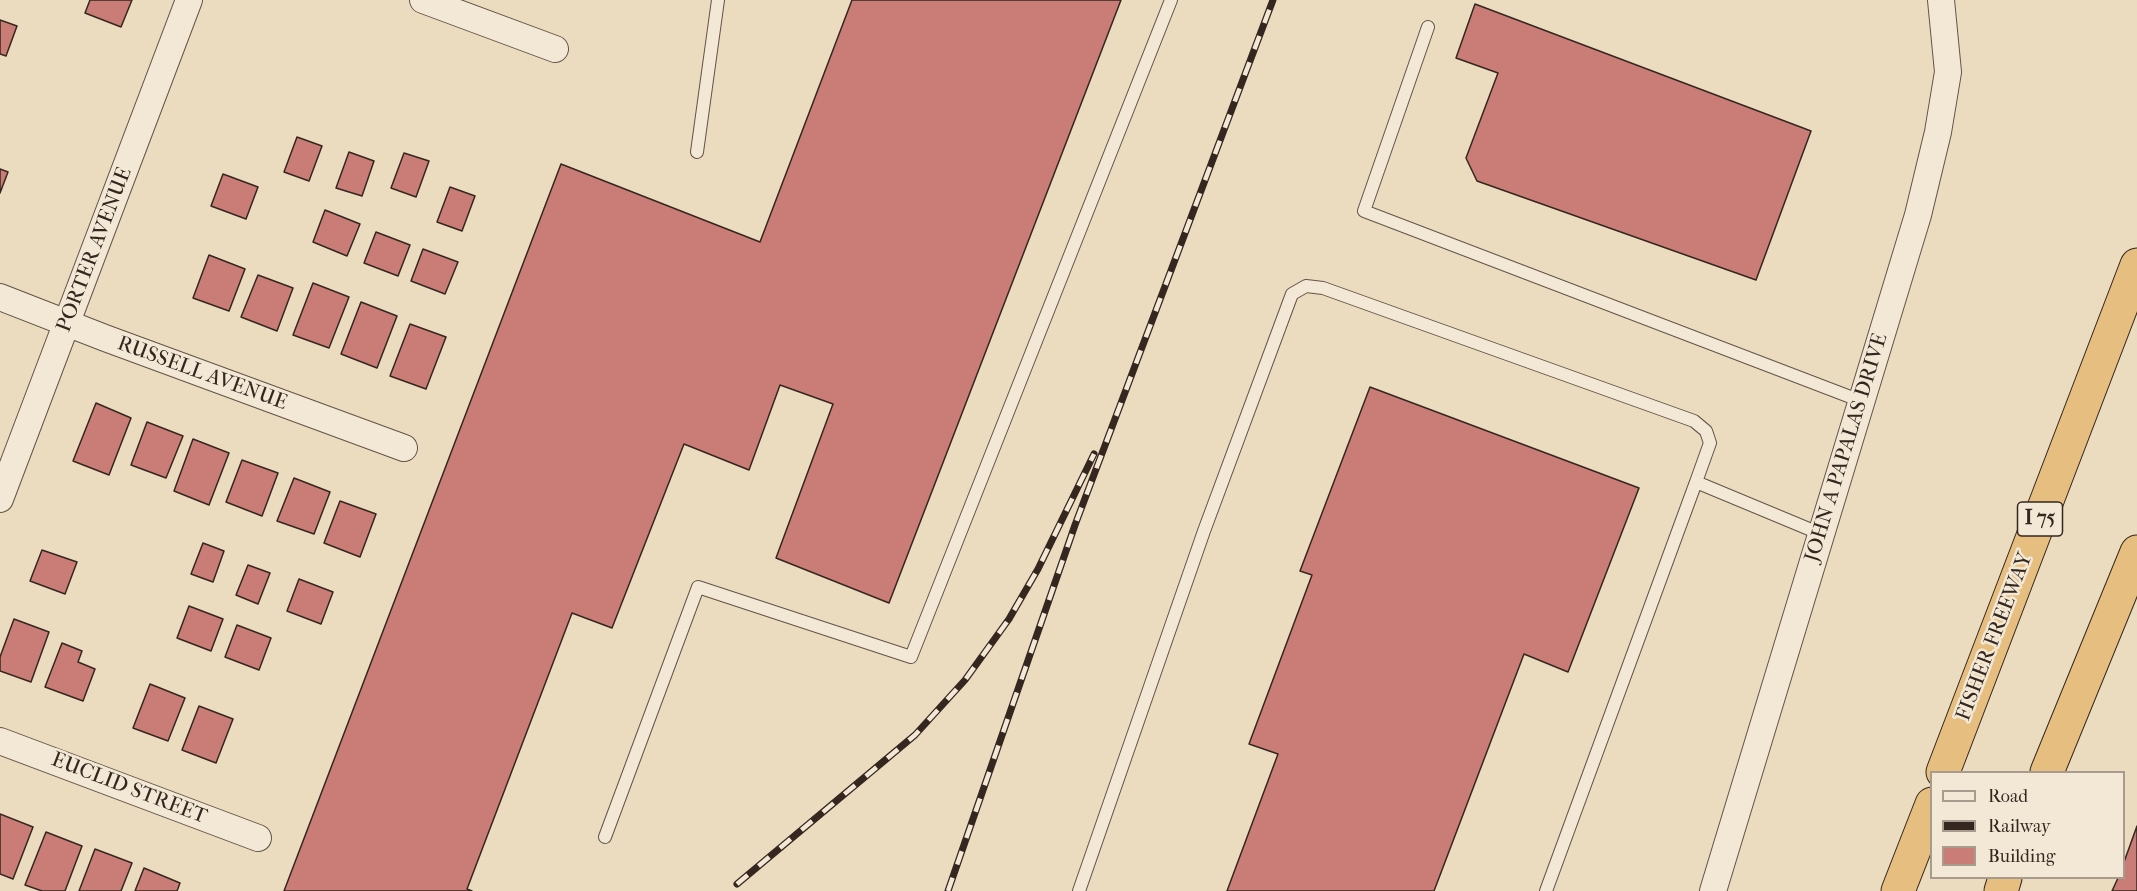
<!DOCTYPE html>
<style>
body{margin:0}
#map{position:relative;width:2137px;height:891px;overflow:hidden;background:#ebdbbf;font-family:"IM FELL French Canon",serif}
canvas{display:block}
.legend{position:absolute;left:1930px;top:771px;width:195px;height:108px;box-sizing:border-box;background:#f2e8d5;border:2px solid #a69b8c;margin:0;padding:8px 10px;list-style:none;font-size:18px;color:#35271f}
.legend li{display:flex;align-items:center;gap:12px;height:30px}
.legend b{width:30px;border:2px solid #a69b8c}
</style>
<div id="map">
<canvas width="2137" height="891"></canvas>
<ul class="legend">
<li><b style="height:8px;background:#f2e8d5"></b>Road</li>
<li><b style="height:8px;background:#35271f"></b>Railway</li>
<li><b style="height:16px;background:#ca7d77"></b>Building</li>
</ul>
</div>
<script>
const g = document.querySelector('canvas').getContext('2d');
g.lineJoin = 'round';
function fillPath(path, color) {
  g.fillStyle = color;
  g.fill(path, 'evenodd');
}
function poly(rows) {
  const path = new Path2D();
  for (const r of rows) {
    path.moveTo(r[0], r[1]);
    for (let i = 2; i < r.length; i += 2) path.lineTo(r[i], r[i + 1]);
  }
  return path;
}
function strokePath(path, color, width, dash) {
  g.strokeStyle = color;
  g.lineWidth = width;
  g.lineCap = dash ? 'butt' : 'round';
  g.setLineDash(dash || []);
  g.stroke(path);
}
function label(font, color, halo, rows, align = 'center') {
  g.font = font + ' "IM FELL French Canon",serif';
  g.lineWidth = 5;
  g.setLineDash([]);
  g.textBaseline = 'middle';
  g.strokeStyle = halo;
  g.fillStyle = color;
  for (const [text, x, y, turn = 0] of rows) {
    g.save();
    g.translate(x, y);
    g.rotate((+turn || 0) * Math.PI / 180);
    g.textAlign = isNaN(turn) ? turn : align;
    if (halo) g.strokeText(text, 0, 0);
    g.fillText(text, 0, 0);
    g.restore();
  }
}
const building = poly([
 [90,0,132,0,121,27,85,13,90,0],
 [852,0,1121,0,889,603,776,558,833,404,780,385,749,470,684,444,612,628,572,613,467,889,472,891,284,891,561,164,760,242,852,0],
 [1475,4,1811,131,1756,280,1477,181,1466,158,1498,73,1456,58,1475,4],
 [0,20,17,26,6,56,0,54,0,20],
 [297,137,322,146,309,181,284,172,297,137],
 [349,152,374,161,362,196,336,188,349,152],
 [404,153,429,161,416,197,391,188,404,153],
 [0,169,8,172,0,193,0,169],
 [223,174,258,187,246,219,211,206,223,174],
 [450,187,475,196,462,231,437,222,450,187],
 [325,210,360,224,347,256,313,242,325,210],
 [376,232,410,245,398,276,364,263,376,232],
 [423,249,458,262,445,294,411,281,423,249],
 [209,255,245,269,229,311,193,298,209,255],
 [258,275,293,288,277,331,241,317,258,275],
 [313,283,349,297,329,348,293,335,313,283],
 [361,302,397,316,377,368,341,354,361,302],
 [410,324,446,337,426,389,390,376,410,324],
 [1370,387,1639,488,1568,672,1524,654,1434,891,1227,891,1278,754,1249,744,1312,575,1300,571,1370,387],
 [96,403,131,418,109,475,73,461,96,403],
 [147,422,183,436,166,478,131,465,147,422],
 [193,439,229,453,209,505,174,491,193,439],
 [242,460,278,473,262,516,226,502,242,460],
 [294,478,330,492,314,534,277,521,294,478],
 [340,501,376,514,360,557,324,543,340,501],
 [203,543,224,551,213,582,191,574,203,543],
 [42,550,77,562,65,594,30,581,42,550],
 [248,565,270,573,258,604,236,595,248,565],
 [299,579,333,592,321,624,287,611,299,579],
 [189,606,223,619,211,651,177,638,189,606],
 [14,619,49,632,31,682,0,671,0,657,14,619],
 [237,625,271,638,259,670,225,657,237,625],
 [62,643,82,651,78,662,95,669,83,701,45,687,62,643],
 [150,684,185,698,168,741,133,728,150,684],
 [199,706,233,719,216,763,182,750,199,706],
 [0,814,33,827,13,879,0,874,0,814],
 [2137,826,2137,891,2112,891,2118,878,2124,878,2124,862,2137,826],
 [46,832,82,846,65,891,42,891,25,885,46,832],
 [95,849,132,863,121,891,79,891,95,849],
 [144,868,180,883,177,891,135,891,144,868]
]);
fillPath(building, '#ca7d77');
strokePath(building, '#35271f', 1.5);
const lane = poly([
 [1428,27,1364,211,1861,401],
 [697,152,718,0],
 [605,837,698,587,911,657,1171,0],
 [1079,891,1204,531,1292,294,1306,286,1323,288,1694,421,1706,431,1710,443,1696,482,1821,534],
 [1546,891,1696,482]
]);
const street = poly([
 [423,0,555,49],
 [0,297,105,338,404,448],
 [0,499,189,0],
 [0,741,258,838],
 [1713,891,1918,215,1938,132,1948,72,1941,0]
]);
const highway = poly([
 [1943,772,2137,265],
 [2047,772,2137,552],
 [1898,891,1932,804],
 [2001,891,2005,878]
]);
strokePath(lane, '#625447', 14);
strokePath(street, '#625447', 28);
strokePath(highway, '#35271f', 35);
strokePath(lane, '#f2e8d5', 12);
strokePath(street, '#f2e8d5', 26);
strokePath(highway, '#e6be80', 33);
const rail = poly([
 [737,884,915,735,965,680,1009,619,1038,569,1094,454],
 [948,891,1075,525,1273,0]
]);
strokePath(rail, '#35271f', 7);
strokePath(rail, '#f2e8d5', 4.5, [14]);
for (const [x, y, w] of [
 [2040,519,45]
]) {
  const box = new Path2D();
  box.roundRect(x - w / 2, y - 17, w, 34, 4.5);
  g.fillStyle = '#f2e8d5';
  g.fill(box);
  strokePath(box, '#35271f', 1.5);
}
label('bold 20px', '#35271f', null, [
 ["I 75",2040,519]
]);
label('21px', '#35271f', '#f2e8d5', [
 ["PORTER AVENUE",95,250,-69],
 ["RUSSELL AVENUE",202,374,20],
 ["JOHN A PAPALAS DRIVE",1847,448,-73],
 ["FISHER FREEWAY",1995,637,-69],
 ["EUCLID STREET",129,789,21]
]);
</script>
